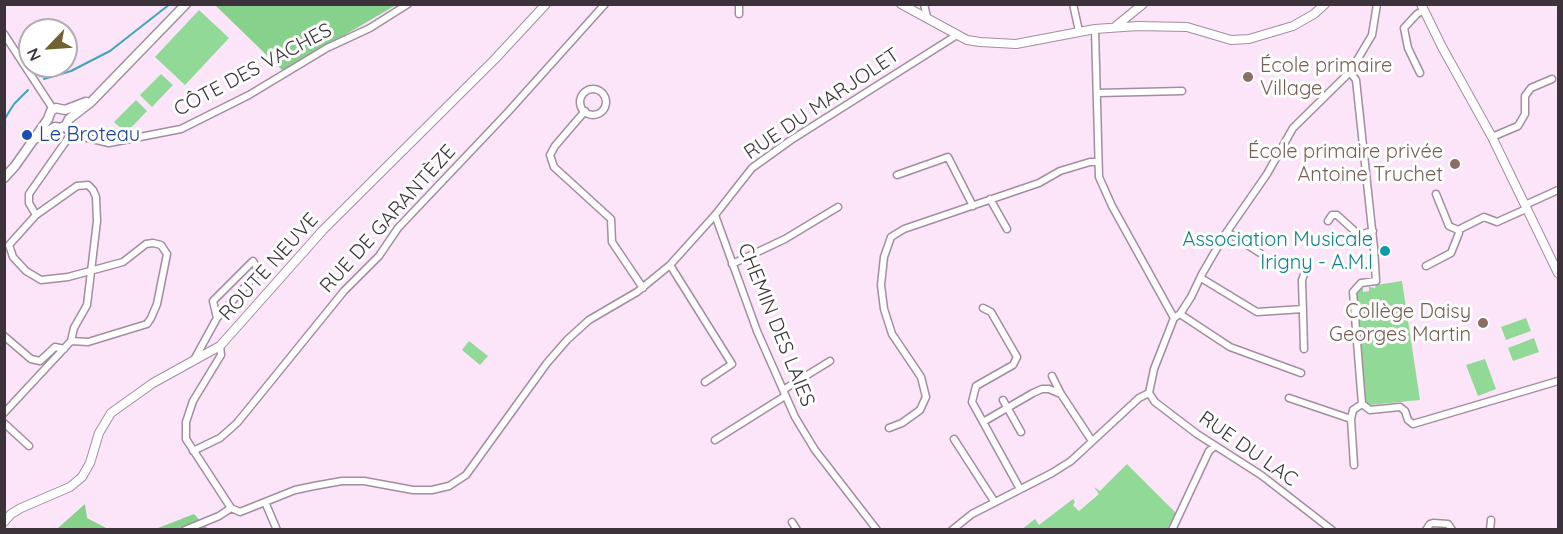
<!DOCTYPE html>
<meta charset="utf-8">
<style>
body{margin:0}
#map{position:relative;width:1563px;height:534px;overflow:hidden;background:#fce4f9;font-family:Quicksand,sans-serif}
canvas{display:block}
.frame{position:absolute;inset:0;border:6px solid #3b323a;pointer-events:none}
.north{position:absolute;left:18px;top:18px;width:60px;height:60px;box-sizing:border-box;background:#fff;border:2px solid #b1adb0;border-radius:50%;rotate:245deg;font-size:16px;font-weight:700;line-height:24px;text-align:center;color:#3b323a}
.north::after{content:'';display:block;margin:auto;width:21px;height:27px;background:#706330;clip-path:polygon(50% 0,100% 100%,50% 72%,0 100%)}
</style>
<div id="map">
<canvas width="1563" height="534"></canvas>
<div class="frame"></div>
<div class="north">N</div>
</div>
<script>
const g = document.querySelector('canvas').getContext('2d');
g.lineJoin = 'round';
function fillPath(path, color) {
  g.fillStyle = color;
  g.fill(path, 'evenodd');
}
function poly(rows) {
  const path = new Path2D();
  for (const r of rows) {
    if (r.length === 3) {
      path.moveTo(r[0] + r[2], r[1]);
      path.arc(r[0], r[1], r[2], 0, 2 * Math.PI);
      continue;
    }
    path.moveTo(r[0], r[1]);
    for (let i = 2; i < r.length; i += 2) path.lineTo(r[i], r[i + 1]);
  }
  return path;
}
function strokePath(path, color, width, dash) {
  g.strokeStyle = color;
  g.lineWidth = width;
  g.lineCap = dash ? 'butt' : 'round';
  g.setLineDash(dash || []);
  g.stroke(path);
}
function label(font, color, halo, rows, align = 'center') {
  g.font = font + ' Quicksand,sans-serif';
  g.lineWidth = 6;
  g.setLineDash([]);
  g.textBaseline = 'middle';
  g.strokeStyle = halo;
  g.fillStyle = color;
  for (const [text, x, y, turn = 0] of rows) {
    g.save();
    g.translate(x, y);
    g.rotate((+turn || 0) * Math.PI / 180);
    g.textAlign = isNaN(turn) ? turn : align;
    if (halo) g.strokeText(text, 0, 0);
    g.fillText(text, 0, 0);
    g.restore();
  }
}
fillPath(poly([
 [199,10,229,38,185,85,155,57],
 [161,74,173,85,152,107,140,95],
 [136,100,147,111,126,133,114,122],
 [1402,281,1420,400,1370,405,1365,402,1356,293,1358,289,1363,288,1363,292,1369,291,1369,287,1375,288,1376,285],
 [1526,318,1531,331,1506,340,1501,327],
 [1534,338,1539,352,1513,361,1508,348],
 [469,341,488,356,480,365,462,350],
 [1485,359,1496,389,1478,396,1466,365],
 [1127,464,1176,513,1167,529,1022,529,1035,519,1039,525,1073,499,1075,502,1073,505,1079,511,1099,494,1094,487,1100,491]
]), '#91d997');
fillPath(poly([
 [215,5,396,5,283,71],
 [85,504,87,518,108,529,53,529,58,528],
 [194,514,208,529,153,530]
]), '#86d28c');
strokePath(poly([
 [44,79,71,71,110,51,170,4],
 [4,120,14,104,28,90]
]), '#41a4bf', 2);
const minor = poly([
 [924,4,927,17],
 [1073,4,1079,31],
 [739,14,739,4],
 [1095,29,1099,177,1112,206,1174,318],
 [4,34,53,109],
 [1350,72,1356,80,1374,248,1376,281,1361,283,1353,292,1362,404,1370,410,1400,407,1405,411,1408,420,1413,424,1558,381],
 [1420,73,1408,48,1404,28,1417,14,1424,10],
 [593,102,13],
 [1098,93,1182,91],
 [585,111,555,146,550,155,554,167,611,219,612,242,643,288],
 [64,127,71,134,109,143,181,129,249,95,327,48,370,28,408,4],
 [1492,137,1518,126,1525,114,1525,96,1531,88,1552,79],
 [897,175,948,157,973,206],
 [1436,194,1449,226,1458,230,1484,217,1497,222,1526,209],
 [990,199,1007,229],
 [1525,205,1558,190],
 [36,215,9,245,13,257,26,271,41,280,68,277,123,262,146,244,153,243,161,245,167,254,157,304,151,318,147,324,88,342,71,341],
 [715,215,757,331,795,417,815,450,877,530],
 [1328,221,1332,215,1337,215,1359,235,1373,231],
 [1227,232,1260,253],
 [732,264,785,239,838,207],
 [670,265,732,364,705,382],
 [1426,266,1451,253,1459,233,1458,230],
 [1201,278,1257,312,1303,309],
 [983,308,991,312,1017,357,1013,365,976,386,972,402,1020,489],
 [1180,314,1230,347,1301,373],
 [4,336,31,359,40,361,55,347,64,349],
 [220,346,221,355,193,401,186,422,186,439,231,508],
 [1304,349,1302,280,1305,272],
 [194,360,217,318,259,271,253,261,213,301,217,318],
 [1052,376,1061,394],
 [783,390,830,361],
 [1149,393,1154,369,1174,318,1180,314,1191,297,1202,274,1224,236,1267,174,1293,128,1350,72,1372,35,1377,4],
 [1149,393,1155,402,1197,434,1261,475,1332,530],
 [1289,398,1351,419],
 [1003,400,1021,432],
 [4,413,71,341,74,328,87,305,97,221,96,197,93,190,88,185,77,186,36,215,29,203,29,194,71,134],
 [983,422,1033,393,1042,389,1049,389,1061,394,1092,441],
 [4,423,29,446],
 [889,428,902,423,920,410,926,397,921,377,892,334,884,309,881,285,884,257,891,237,904,229,1039,183,1060,171,1090,162,1098,162],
 [954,439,994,501],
 [715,440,785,396],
 [193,451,220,438,237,423,344,291,379,256,398,228,508,112,605,4],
 [1354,465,1351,419,1353,410,1362,404],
 [265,502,277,530],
 [792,522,797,530],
 [185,530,219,516,231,508,240,512,295,490,314,486,342,481,364,481,413,490,432,490,449,486,466,475,547,363,567,340,589,320,637,292,670,265,715,215,752,168,791,140,957,35],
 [952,530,972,514,1052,473,1071,461,1139,398,1149,393],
 [1172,530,1209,451,1215,446],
 [1426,530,1430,524,1433,523,1448,524,1452,530],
 [1490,530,1491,520]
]);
const tertiary = poly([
 [901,4,967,40,980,42,1016,44,1095,29,1138,26,1187,27,1231,40,1249,39,1293,26,1314,14,1325,4],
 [1421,4,1442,47,1492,137,1558,273],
 [1116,26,1143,4],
 [4,522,11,514,21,508,70,487,82,477,90,463,99,433,111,413,153,383,220,346,323,230,495,59,546,4]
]);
const secondary = poly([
 [33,140,55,127,61,128,66,125,69,119,91,102,186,4],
 [4,178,15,166,48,119,51,111,56,108,65,110,86,102]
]);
strokePath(minor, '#a38da0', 9);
strokePath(tertiary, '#a38da0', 10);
strokePath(secondary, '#a38da0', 11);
strokePath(minor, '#fff', 6);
strokePath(tertiary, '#fff', 8);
strokePath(secondary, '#fff', 8);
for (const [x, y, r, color] of [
 [1248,77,6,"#8d6e63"],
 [27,135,6,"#1a4fb4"],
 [1455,164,6,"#8d6e63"],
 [1385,251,6,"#0f9aa8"],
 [1483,323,6,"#8d6e63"]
]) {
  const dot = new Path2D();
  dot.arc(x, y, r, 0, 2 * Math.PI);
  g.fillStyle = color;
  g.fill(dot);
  strokePath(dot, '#fff', 2);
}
label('20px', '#785e54', '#fff', [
 ["École primaire",1260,66,"left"],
 ["Village",1260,89,"left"],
 ["École primaire privée",1443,152],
 ["Antoine Truchet",1443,175],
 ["Collège Daisy",1471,312],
 ["Georges Martin",1471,335]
], 'right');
label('20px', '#3b323a', '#fff', [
 ["CÔTE DES VACHES",253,70,-28],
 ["RUE DU MARJOLET",822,104,-34],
 ["RUE DE GARANTÈZE",388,219,-48],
 ["ROUTE NEUVE",269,267,-48],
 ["CHEMIN DES LAIES",776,325,68],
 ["RUE DU LAC",1248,449,35]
]);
label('20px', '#164399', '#fff', [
 ["Le Broteau",39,135]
], 'left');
label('20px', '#0d838f', '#fff', [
 ["Association Musicale",1373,240],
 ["Irigny - A.M.I",1373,263]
], 'right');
</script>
